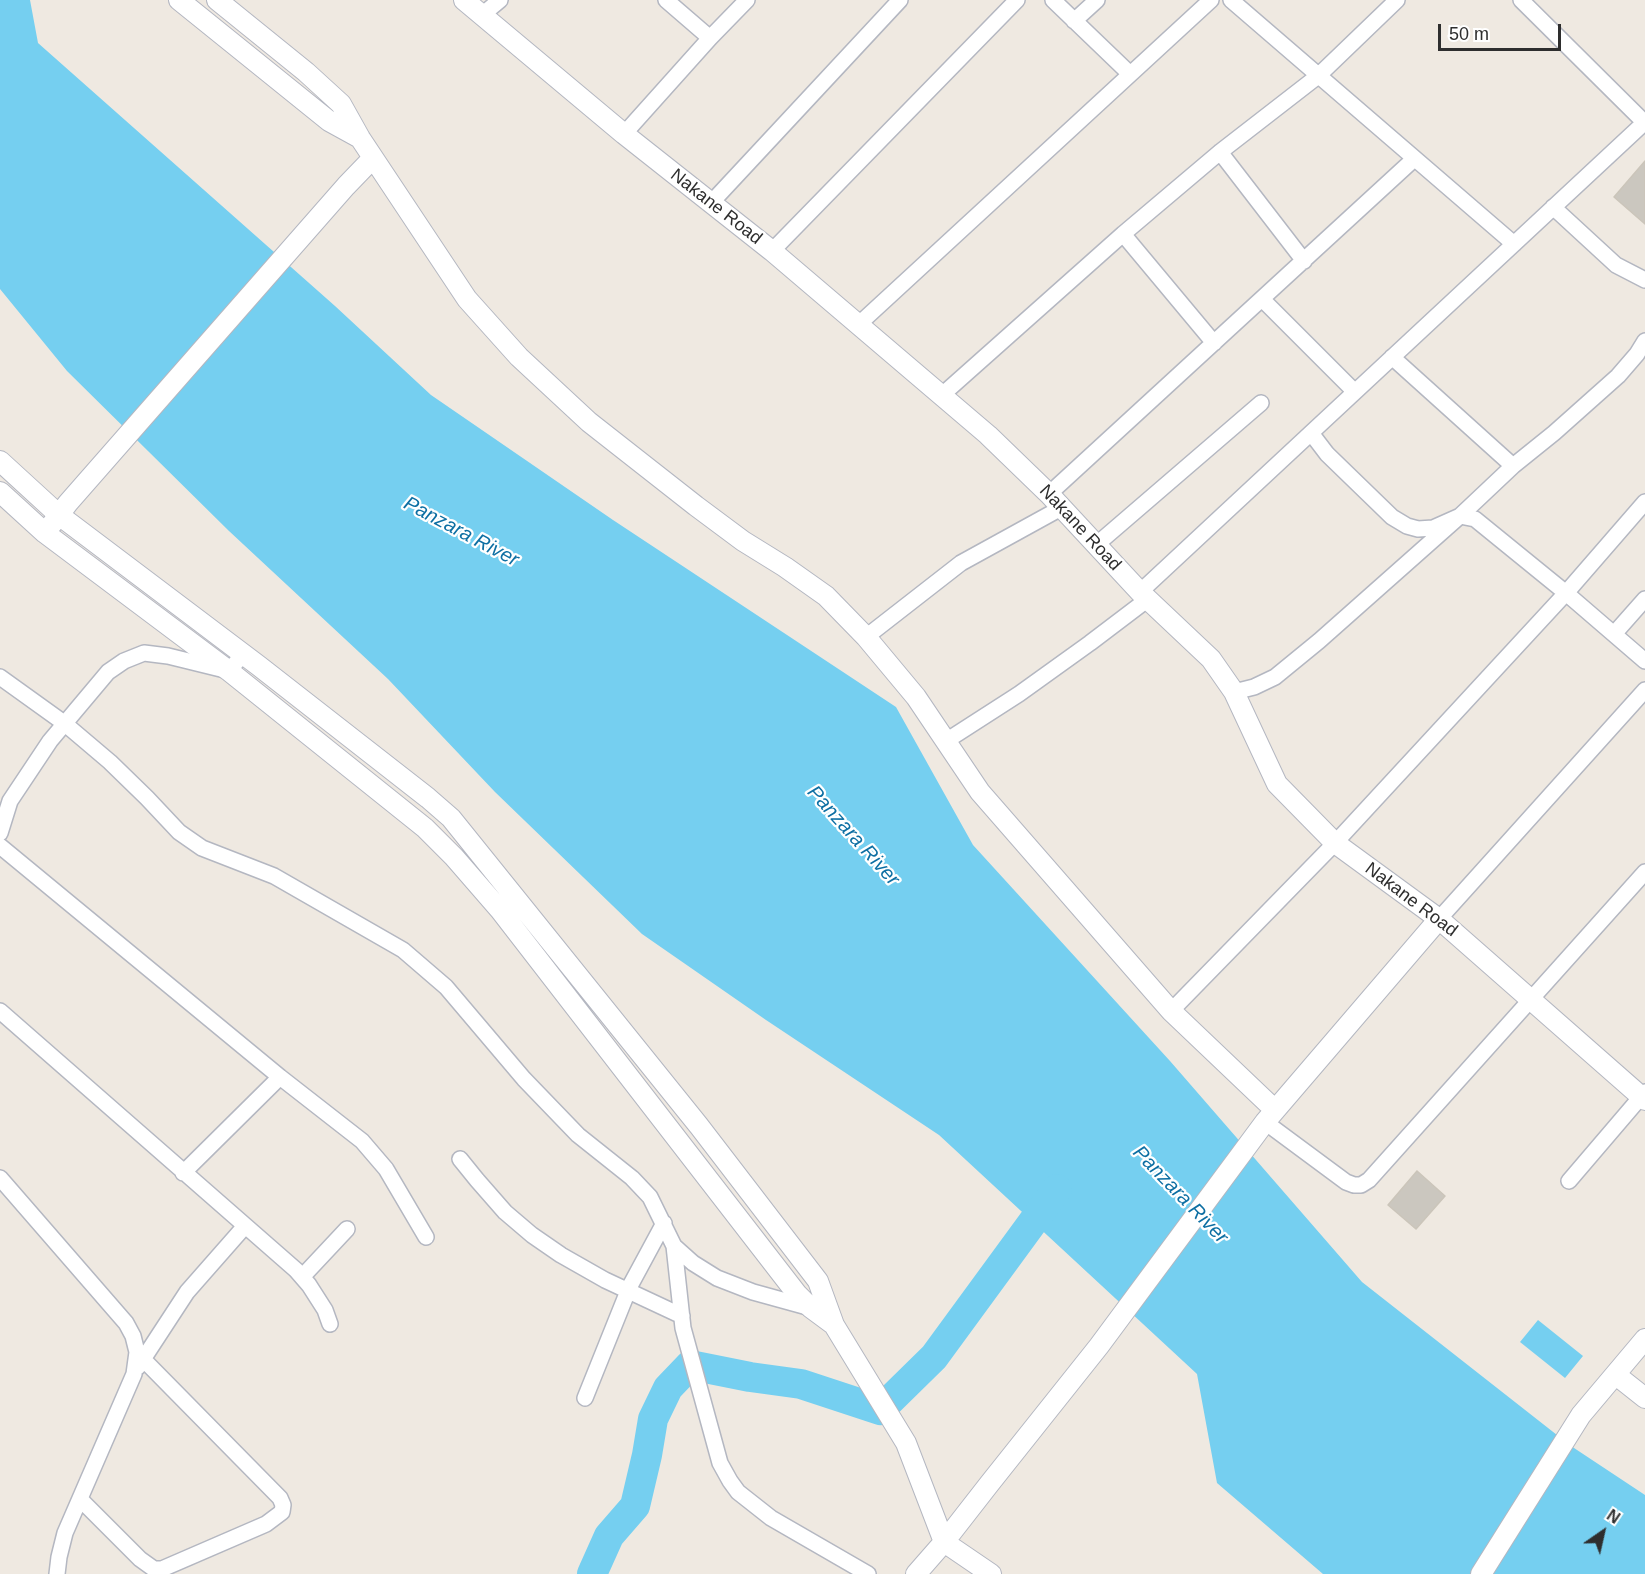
<!DOCTYPE html>
<style>
body{margin:0}
#map{position:relative;width:1645px;height:1574px;overflow:hidden;background:#efe9e1;font-family:Helvetica,sans-serif}
canvas{display:block}
.north{position:absolute;left:1573px;top:1502px;width:60px;height:60px;-webkit-text-stroke:4px #fff;paint-order:stroke;rotate:34deg;font-size:16px;font-weight:700;line-height:24px;text-align:center;color:#2e2e2e}
.north::after{content:'';display:block;margin:auto;width:21px;height:27px;background:#2e2e2e;clip-path:polygon(50% 0,100% 100%,50% 72%,0 100%)}
.scale{position:absolute;left:1438px;top:24px;width:123px;height:27px;box-sizing:border-box;border:3px solid #2e2e2e;border-top:0;padding-left:8px;font-size:18px;line-height:21px;white-space:nowrap;color:#2e2e2e;-webkit-text-stroke:4px #fff;paint-order:stroke}
</style>
<div id="map">
<canvas width="1645" height="1574"></canvas>
<div class="north">N</div>
<div class="scale">50 m</div>
</div>
<script>
const g = document.querySelector('canvas').getContext('2d');
g.lineJoin = 'round';
function fillPath(path, color) {
  g.fillStyle = color;
  g.fill(path, 'evenodd');
}
function poly(rows) {
  const path = new Path2D();
  for (const r of rows) {
    path.moveTo(r[0], r[1]);
    for (let i = 2; i < r.length; i += 2) path.lineTo(r[i], r[i + 1]);
  }
  return path;
}
function strokePath(path, color, width, dash) {
  g.strokeStyle = color;
  g.lineWidth = width;
  g.lineCap = dash ? 'butt' : 'round';
  g.setLineDash(dash || []);
  g.stroke(path);
}
function label(font, color, halo, rows, align = 'center') {
  g.font = font + ' Helvetica,sans-serif';
  g.lineWidth = 4.5;
  g.setLineDash([]);
  g.textBaseline = 'middle';
  g.strokeStyle = halo;
  g.fillStyle = color;
  for (const [text, x, y, turn = 0] of rows) {
    g.save();
    g.translate(x, y);
    g.rotate((+turn || 0) * Math.PI / 180);
    g.textAlign = isNaN(turn) ? turn : align;
    if (halo) g.strokeText(text, 0, 0);
    g.fillText(text, 0, 0);
    g.restore();
  }
}
fillPath(poly([
 [0,0,30,0,38,43,335,306,431,395,613,520,896,707,973,845,1170,1061,1362,1282,1571,1446,1645,1495,1645,1574,1323,1574,1217,1483,1197,1374,939,1135,766,1020,642,934,495,792,388,679,229,531,67,371,0,289],
 [1538,1320,1583,1356,1565,1378,1520,1342]
]), '#75cff0');
strokePath(poly([
 [592,1574,609,1536,635,1506,647,1455,653,1419,668,1388,690,1365,750,1377,801,1384,880,1410,934,1357,1057,1189]
]), '#75cff0', 30);
const building = poly([
 [1645,161,1645,224,1614,197,1645,161],
 [1417,1171,1445,1196,1416,1229,1388,1205,1417,1171]
]);
fillPath(building, '#cbc7bf');
strokePath(building, '#cbc5ba', 1.5);
const minor = poly([
 [666,0,710,38],
 [1053,0,1130,74],
 [1231,0,1514,244],
 [1521,0,1644,122],
 [482,15,500,0],
 [1074,21,1097,0],
 [624,134,710,38,747,0],
 [1220,152,1304,261],
 [711,203,900,0],
 [1553,207,1616,265,1645,280],
 [1123,234,1214,343],
 [772,251,1017,0],
 [1262,299,1355,392],
 [858,325,1211,0],
 [1392,357,1513,466],
 [942,395,1123,234,1220,152,1318,76,1397,0],
 [1311,433,1327,454,1392,517,1407,526,1418,529,1433,528,1460,516,1475,519,1566,593,1645,661],
 [1049,494,1414,159],
 [1096,545,1261,403],
 [1140,592,1645,122],
 [1614,634,1645,599],
 [866,637,961,563,1061,508],
 [0,677,64,723,110,762,147,798,179,832,202,848,274,876,403,950,446,987,524,1079,578,1135,632,1178,650,1197,674,1246,693,1263,717,1278,753,1292,811,1308],
 [1234,692,1254,687,1275,677,1319,641,1460,516,1513,466,1554,433,1618,376,1637,354,1645,341],
 [946,741,1019,694,1090,643,1148,599],
 [0,833,10,801,50,741,108,672,124,661,144,653,168,656,229,671,243,654],
 [0,846,280,1077,362,1141,386,1169,426,1237],
 [1439,919,1645,690],
 [0,1011,296,1270,309,1285,325,1310,330,1324],
 [1171,1011,1335,843,1566,593,1645,502],
 [1265,1122,1346,1182,1354,1185,1361,1185,1369,1180,1645,872],
 [460,1159,477,1180,505,1212,532,1235,561,1255,605,1280,682,1316],
 [183,1173,280,1077],
 [0,1178,126,1323,133,1336,137,1352,134,1374,65,1533,59,1557,57,1574],
 [1569,1181,1645,1092],
 [674,1246,683,1328,720,1463,730,1481,738,1492,771,1518,868,1574],
 [302,1277,347,1229],
 [138,1367,187,1292,245,1226],
 [585,1398,630,1286,664,1223],
 [80,1499,140,1559,154,1569,162,1569,266,1524,282,1512,283,1505,280,1498,143,1359]
]);
const tertiary = poly([
 [179,0,329,121,360,138],
 [217,0,306,72,341,104,360,138,467,299,519,357,589,422,696,506,743,541,785,567,826,596,866,637,916,697,980,792,1171,1011,1275,1110],
 [464,0,624,134,772,251,988,435,1049,494,1140,592,1211,659,1234,692,1277,784,1335,843,1439,919,1645,1100],
 [0,461,59,515,259,666,428,798,451,818,699,1126,818,1281,834,1325,906,1443,944,1542,991,1574],
 [0,492,45,533,229,671,425,828,454,857,500,910,797,1294,811,1308,834,1325],
 [52,524,68,503,346,186,373,158],
 [1616,1375,1645,1398],
 [916,1574,944,1542,990,1483,1099,1346,1265,1122,1439,919],
 [1481,1574,1581,1415,1645,1339]
]);
strokePath(minor, '#b4b7c1', 18);
strokePath(tertiary, '#b4b7c1', 22);
strokePath(minor, '#fff', 15);
strokePath(tertiary, '#fff', 20);
label('18px', '#2e2e2e', '#fff', [
 ["Nakane Road",716,207,38],
 ["Nakane Road",1080,528,47],
 ["Nakane Road",1411,900,37]
]);
label('italic 20px', '#0d6fa3', '#fff', [
 ["Panzara River",461,532,28],
 ["Panzara River",853,836,48],
 ["Panzara River",1180,1195,46]
]);
</script>
